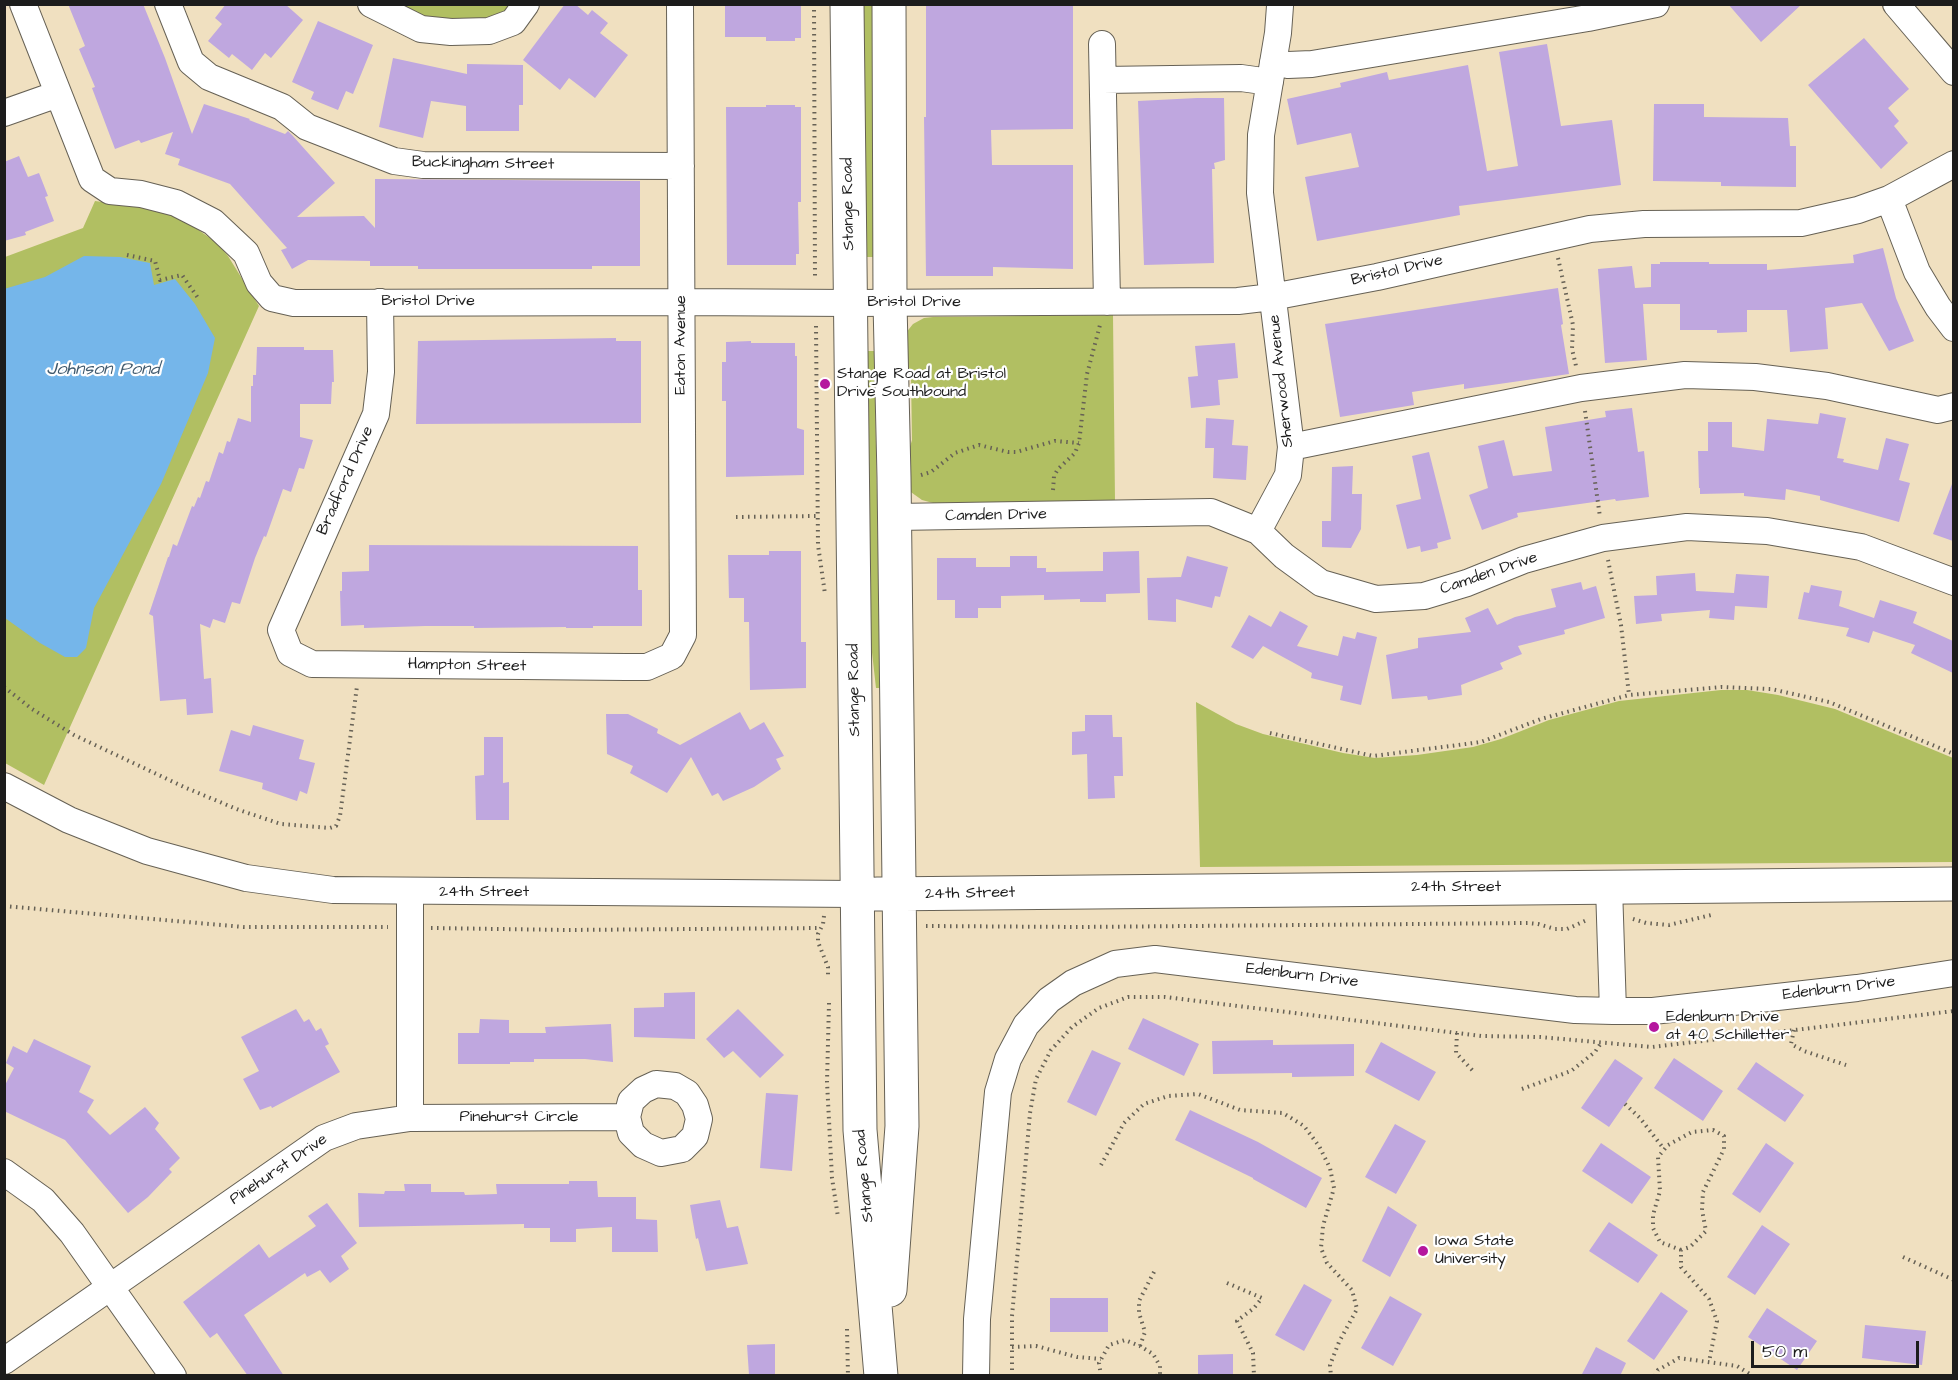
<!DOCTYPE html>
<style>
body{margin:0}
#map{position:relative;width:1958px;height:1380px;overflow:hidden;background:#f0e0c0;font-family:"Architects Daughter",sans-serif}
canvas{display:block}
.frame{position:absolute;inset:0;border:6px solid #1c1c1c;pointer-events:none}
.scale{position:absolute;left:1751px;top:1341px;width:168px;height:27px;box-sizing:border-box;border:3px solid #1c1c1c;border-top:0;padding-left:8px;font-size:18px;line-height:21px;white-space:nowrap;color:#1c1c1c;-webkit-text-stroke:4px #fff;paint-order:stroke}
</style>
<div id="map">
<canvas width="1958" height="1380"></canvas>
<div class="frame"></div>
<div class="scale">50 m</div>
</div>
<script>
const g = document.querySelector('canvas').getContext('2d');
g.lineJoin = 'round';
function fillPath(path, color) {
  g.fillStyle = color;
  g.fill(path, 'evenodd');
}
function poly(rows) {
  const path = new Path2D();
  for (const r of rows) {
    path.moveTo(r[0], r[1]);
    for (let i = 2; i < r.length; i += 2) path.lineTo(r[i], r[i + 1]);
  }
  return path;
}
function strokePath(path, color, width, dash) {
  g.strokeStyle = color;
  g.lineWidth = width;
  g.lineCap = dash ? 'butt' : 'round';
  g.setLineDash(dash || []);
  g.stroke(path);
}
function label(font, color, halo, rows, align = 'center') {
  g.font = font + ' "Architects Daughter",sans-serif';
  g.lineWidth = 4.5;
  g.setLineDash([]);
  g.textBaseline = 'middle';
  g.strokeStyle = halo;
  g.fillStyle = color;
  for (const [text, x, y, turn = 0] of rows) {
    g.save();
    g.translate(x, y);
    g.rotate((+turn || 0) * Math.PI / 180);
    g.textAlign = isNaN(turn) ? turn : align;
    if (halo) g.strokeText(text, 0, 0);
    g.fillText(text, 0, 0);
    g.restore();
  }
}
fillPath(poly([
 [396,5,514,5,500,18,433,21],
 [857,5,874,5,873,257,858,257],
 [95,201,160,210,190,224,217,243,228,256,259,306,44,785,5,763,5,257,83,228],
 [1113,315,1115,501,933,503,922,500,908,490,906,460,912,440,911,376,908,363,905,334,913,324,924,318,933,317],
 [858,351,874,351,881,688,876,688,862,564],
 [1721,690,1747,690,1778,695,1835,709,1953,758,1953,862,1200,867,1196,702,1236,724,1263,734,1343,753,1375,758,1417,755,1473,747,1501,739,1549,720,1619,701]
]), '#b1bf62');
fillPath(poly([
 [84,256,120,257,150,263,154,285,175,279,195,304,215,338,208,373,161,484,94,608,86,648,77,657,65,657,40,643,5,618,4,289,45,277]
]), '#75b6ea');
fillPath(poly([
 [68,4,143,4,165,58,192,134,204,104,250,119,249,120,285,134,288,131,292,135,335,183,297,217,364,216,375,228,375,179,640,181,640,266,592,266,592,269,418,269,418,266,370,266,370,261,308,260,292,269,281,250,287,248,230,184,178,165,180,159,165,154,173,132,141,143,139,140,115,149,92,88,95,87,79,49,85,46],
 [226,4,285,4,303,20,271,58,265,53,252,70,232,54,229,58,208,41,222,24,215,18],
 [565,4,575,4,588,15,592,10,608,23,600,33,628,55,595,98,569,78,560,90,523,60],
 [725,4,801,4,801,38,795,38,795,41,766,41,766,37,725,37],
 [926,4,1073,4,1073,129,991,130,992,165,1073,165,1073,269,993,267,993,276,926,276,924,117,926,117],
 [1728,4,1802,4,1761,42],
 [318,21,373,45,353,94,346,91,338,110,311,99,314,92,292,82],
 [1864,38,1909,89,1888,108,1899,121,1894,126,1908,143,1881,169,1808,85],
 [1547,44,1561,126,1612,120,1621,185,1459,206,1460,215,1317,241,1305,177,1359,167,1351,133,1297,145,1287,99,1341,87,1340,83,1387,72,1389,80,1468,65,1487,171,1518,166,1499,52],
 [393,58,467,74,467,64,523,65,523,105,519,105,519,131,466,131,466,106,431,101,423,138,379,127],
 [1197,98,1224,98,1225,160,1214,163,1215,169,1212,169,1214,263,1144,265,1138,101],
 [1654,104,1704,104,1704,117,1788,118,1790,146,1796,146,1796,187,1721,186,1721,182,1653,181],
 [766,105,795,105,795,107,801,107,801,202,798,202,799,254,796,254,796,265,727,265,726,107,766,107],
 [19,156,28,177,39,173,48,196,45,197,54,221,25,232,26,235,4,241,4,162],
 [1883,248,1896,298,1914,341,1889,351,1862,303,1825,308,1828,349,1790,352,1787,310,1747,310,1747,332,1717,333,1717,330,1680,330,1680,304,1643,304,1647,360,1605,363,1598,269,1632,266,1635,288,1651,287,1651,264,1660,264,1660,262,1709,262,1709,264,1767,264,1767,270,1854,263,1853,255],
 [1558,288,1563,324,1561,325,1569,374,1464,389,1464,384,1412,392,1414,405,1340,417,1325,324],
 [616,338,616,341,641,341,641,423,416,424,418,341],
 [751,341,751,343,795,343,795,356,797,356,797,428,804,430,804,475,726,477,726,401,722,401,722,362,726,362,726,342],
 [1235,343,1238,378,1218,380,1220,405,1191,408,1188,377,1198,376,1195,346],
 [257,347,304,347,304,350,333,350,334,382,332,382,331,404,300,404,300,437,313,440,304,469,299,468,291,492,283,489,266,537,264,536,255,558,240,604,232,602,225,623,213,619,210,628,200,624,204,679,211,678,213,713,187,715,186,699,160,701,153,616,149,614,168,557,169,557,173,544,177,546,192,506,194,507,198,497,200,498,206,481,209,482,219,452,223,454,227,441,230,442,238,418,251,422,251,386,253,386,253,375,256,375],
 [1632,408,1638,452,1644,451,1649,497,1616,501,1615,499,1517,513,1518,517,1482,530,1469,495,1488,488,1478,446,1504,440,1513,476,1552,471,1545,427,1606,417,1605,411],
 [1820,413,1846,418,1837,458,1844,459,1843,462,1878,470,1886,438,1909,444,1899,480,1910,483,1899,522,1820,500,1820,496,1786,489,1785,500,1744,496,1744,493,1700,494,1700,488,1699,488,1698,451,1708,451,1708,422,1732,422,1732,447,1764,451,1767,419,1818,424],
 [1206,418,1234,420,1232,445,1248,446,1246,480,1213,478,1214,448,1205,448],
 [1429,452,1451,539,1437,543,1438,548,1421,552,1420,546,1407,549,1396,505,1421,499,1412,456],
 [1353,466,1352,494,1362,494,1361,529,1351,548,1322,547,1322,521,1331,521,1332,467],
 [1952,484,1953,484,1953,541,1933,534],
 [369,545,638,546,638,590,642,590,642,626,593,626,593,628,566,628,566,627,474,628,474,626,425,626,364,628,364,625,341,626,340,591,342,591,342,572,369,571],
 [769,551,801,551,801,642,806,642,806,688,750,690,749,622,744,622,744,598,729,598,728,555,769,555],
 [1139,551,1140,593,1106,594,1106,602,1080,602,1080,599,1044,600,1044,595,1001,596,1001,608,978,608,978,618,955,618,955,600,937,600,937,558,976,558,976,567,1010,567,1010,556,1037,556,1037,568,1046,568,1046,572,1103,571,1103,552],
 [1187,556,1228,567,1220,597,1215,596,1212,608,1176,599,1176,622,1148,620,1147,578,1181,577],
 [1695,573,1696,591,1734,593,1736,574,1769,576,1767,608,1735,606,1734,620,1709,618,1710,610,1661,614,1662,621,1636,624,1634,596,1657,595,1656,576],
 [1581,582,1583,590,1596,586,1605,618,1564,630,1565,634,1518,646,1522,654,1500,663,1503,669,1461,685,1462,695,1428,700,1427,696,1392,699,1386,655,1418,648,1418,638,1471,632,1465,618,1488,608,1497,625,1515,617,1556,607,1551,589],
 [1811,585,1842,591,1839,606,1874,618,1880,600,1917,612,1913,623,1953,641,1953,673,1911,653,1915,645,1873,631,1869,643,1846,636,1849,628,1798,619,1804,592,1809,593],
 [1280,611,1308,626,1297,646,1338,656,1343,636,1355,639,1357,632,1377,637,1361,705,1340,700,1343,686,1311,678,1312,673,1263,646,1253,659,1231,647,1249,615,1271,627],
 [740,712,750,730,764,722,784,756,776,759,781,769,754,787,723,801,718,793,712,796,691,757,667,793,630,773,633,766,607,754,606,714,628,714,658,729,657,733,680,745],
 [1085,715,1112,715,1113,737,1122,737,1123,776,1114,776,1115,798,1088,799,1087,754,1072,755,1072,732,1085,731],
 [253,725,304,740,299,759,315,763,307,794,300,791,297,801,262,789,263,783,219,771,231,730,250,736],
 [484,737,503,737,503,783,509,782,509,820,476,820,475,776,484,775],
 [695,992,695,1039,634,1037,634,1008,664,1007,664,993],
 [296,1009,304,1022,309,1019,316,1031,321,1028,329,1044,325,1046,340,1072,272,1108,271,1106,260,1110,243,1079,259,1071,241,1037],
 [738,1009,784,1055,760,1078,733,1051,724,1058,706,1039],
 [1143,1018,1199,1044,1184,1076,1128,1049],
 [480,1019,509,1020,509,1033,546,1033,545,1027,611,1024,613,1062,585,1059,534,1059,534,1062,510,1062,510,1064,458,1064,458,1033,479,1033],
 [34,1039,91,1066,79,1092,94,1100,87,1112,110,1135,145,1107,159,1123,155,1129,180,1158,169,1169,172,1172,148,1197,128,1213,65,1140,4,1111,4,1087,14,1068,6,1063,13,1046,27,1053],
 [1273,1040,1273,1045,1354,1044,1354,1076,1292,1077,1292,1073,1213,1074,1212,1041],
 [1381,1042,1436,1072,1419,1101,1365,1072],
 [1092,1050,1121,1063,1096,1116,1067,1102],
 [1674,1058,1723,1091,1703,1121,1654,1088],
 [1615,1059,1643,1078,1609,1127,1581,1108],
 [1756,1062,1804,1095,1785,1122,1737,1089],
 [766,1093,798,1095,792,1171,760,1168],
 [1190,1110,1258,1142,1322,1178,1306,1208,1253,1179,1253,1178,1175,1140],
 [1395,1124,1426,1141,1396,1194,1365,1177],
 [1601,1143,1651,1177,1632,1204,1582,1171],
 [1766,1143,1794,1163,1760,1213,1732,1194],
 [569,1181,597,1181,598,1197,636,1197,636,1219,657,1220,658,1252,612,1252,612,1227,576,1229,576,1242,550,1242,550,1228,524,1228,524,1224,359,1227,358,1193,384,1194,385,1191,405,1191,404,1184,431,1184,431,1192,464,1192,465,1195,497,1194,496,1184,569,1184],
 [720,1200,727,1228,738,1226,748,1264,706,1271,698,1238,696,1239,690,1205],
 [327,1203,357,1243,341,1256,349,1269,330,1283,320,1270,307,1277,305,1273,244,1315,284,1376,248,1376,217,1333,210,1338,183,1302,259,1244,269,1258,316,1226,308,1216],
 [1388,1206,1417,1225,1390,1277,1362,1261],
 [1609,1222,1658,1255,1638,1283,1589,1251],
 [1762,1225,1790,1244,1755,1295,1727,1277],
 [1304,1284,1332,1300,1304,1351,1275,1335],
 [1661,1292,1688,1311,1654,1360,1627,1341],
 [1390,1296,1422,1314,1393,1366,1361,1348],
 [1050,1298,1108,1298,1108,1332,1050,1332],
 [1767,1308,1817,1341,1797,1370,1748,1337],
 [1865,1325,1926,1331,1922,1365,1862,1358],
 [775,1344,775,1374,749,1375,747,1345],
 [1596,1347,1626,1363,1620,1376,1581,1376],
 [1233,1354,1233,1376,1198,1376,1198,1355]
]), '#bfa7df');
const minor = poly([
 [23,4,92,179,110,191,141,194,176,203,213,222,246,253,259,283,272,298,294,303,682,302,850,303,1238,301,1272,297,1377,277,1590,229,1644,224,1801,223,1858,210,1889,199,1954,164],
 [168,4,191,62,209,77,282,107,307,127,394,161,423,165,681,166],
 [371,4,421,29,451,32,489,31,513,22,526,4],
 [1896,4,1954,72],
 [1102,44,1107,302],
 [1273,62,1288,65,1312,64,1588,18,1656,4],
 [1103,80,1241,78,1270,82],
 [4,113,58,94],
 [1889,199,1917,272,1938,307,1954,328],
 [380,302,381,372,376,414,281,630,290,653,312,664,626,667,647,667,672,656,683,635,680,4],
 [1291,447,1581,388,1685,375,1755,377,1827,386,1938,410,1954,406],
 [895,517,1211,512,1258,531,1284,556,1321,583,1376,599,1424,596,1467,583,1524,560,1603,538,1687,527,1767,531,1861,547,1954,582],
 [1258,531,1288,475,1291,447,1260,193,1261,135,1278,33,1280,6],
 [4,786,69,820,147,851,246,878,333,890,857,894],
 [1609,887,1613,1011],
 [410,892,410,1118],
 [656,1084,675,1086,687,1093,695,1105,699,1119,695,1136,682,1149,661,1153,643,1145,631,1133,627,1117,631,1101,643,1090,656,1084],
 [4,1172,43,1200,72,1233,173,1376],
 [4,1361,324,1138,356,1126,410,1118,627,1117],
 [976,1376,977,1319,998,1092,1008,1059,1026,1025,1049,1000,1073,983,1115,964,1155,959,1575,1010,1613,1011,1653,1011,1857,988,1954,973]
]);
const major = poly([
 [847,4,860,1130,881,1376],
 [889,4,890,303,894,477,902,1126,890,1290],
 [877,894,1954,884]
]);
strokePath(minor, '#666155', 28);
strokePath(major, '#666155', 35);
strokePath(poly([
 [814,4,815,280],
 [127,255,155,261,160,280,182,275,198,298],
 [1558,258,1573,325,1572,349,1576,366],
 [816,326,818,545,825,594],
 [1585,411,1600,517],
 [921,475,931,472,955,453,979,445,1008,452,1016,452,1055,441,1079,443],
 [1053,490,1054,476,1058,469,1075,453,1079,443,1087,374,1100,325],
 [736,517,818,516],
 [1608,560,1621,625,1629,695],
 [4,687,32,709,74,735,184,787,239,810,281,824,330,828,336,826,340,816,357,686],
 [1270,733,1373,756,1481,742,1541,719,1629,695,1722,687,1771,689,1829,702,1954,754],
 [4,906,244,927,388,927],
 [824,916,823,924,818,934,818,942,828,967,828,977],
 [1633,919,1646,923,1669,925,1711,915],
 [926,926,1079,927,1528,923,1538,924,1555,929,1567,929,1587,920],
 [431,928,566,930,821,928],
 [829,1003,827,1082,832,1178,838,1217],
 [1794,1030,1791,1044,1804,1051,1846,1065],
 [1457,1033,1456,1053,1475,1073],
 [1522,1089,1571,1071,1595,1052,1601,1043],
 [1625,1104,1640,1118,1664,1149],
 [1101,1165,1124,1123,1144,1104,1168,1096,1198,1094,1240,1110,1283,1113,1304,1126,1319,1146,1330,1168,1334,1188,1323,1226,1321,1248,1327,1263,1352,1290,1357,1309,1339,1342,1330,1365,1331,1376],
 [1681,1250,1660,1242,1653,1228,1653,1215,1660,1191,1658,1157,1668,1145,1692,1132,1713,1130,1724,1136,1724,1149,1703,1192,1702,1210,1706,1231,1690,1247,1681,1250,1681,1267,1709,1299,1717,1321,1709,1362],
 [1903,1257,1954,1280],
 [1227,1283,1262,1298,1254,1308,1237,1321,1253,1353,1254,1376],
 [847,1329,848,1376],
 [1140,1346,1145,1332,1139,1313,1139,1301,1155,1270],
 [1012,1347,1036,1346,1077,1357,1101,1359],
 [1012,1376,1012,1316,1030,1113,1036,1079,1051,1050,1072,1027,1099,1008,1128,997,1165,997,1481,1036,1540,1037,1652,1047,1954,1011],
 [1101,1376,1099,1363,1109,1345,1125,1340,1140,1346,1153,1354,1160,1366,1160,1375,1155,1376],
 [1655,1376,1658,1370,1679,1358,1737,1366,1753,1376]
]), '#666155', 4, [1.5, 4.5]);
strokePath(minor, '#fff', 26);
strokePath(major, '#fff', 33);
for (const [x, y, r, color] of [
 [825,384,6,"#b5179e"],
 [1654,1027,6,"#b5179e"],
 [1423,1251,6,"#b5179e"]
]) {
  const dot = new Path2D();
  dot.arc(x, y, r, 0, 2 * Math.PI);
  g.fillStyle = color;
  g.fill(dot);
  strokePath(dot, '#fff', 2);
}
label('16px', '#1c1c1c', '#fff', [
 ["Buckingham Street",483,164,1],
 ["Stange Road",849,204,-91],
 ["Bristol Drive",1397,271,-13],
 ["Bristol Drive",428,302],
 ["Bristol Drive",914,303],
 ["Eaton Avenue",682,345,-90],
 ["Sherwood Avenue",1282,381,-96],
 ["Bradford Drive",346,481,-66],
 ["Camden Drive",996,516,-1],
 ["Camden Drive",1489,574,-19],
 ["Hampton Street",467,666,1],
 ["Stange Road",855,690,-91],
 ["24th Street",1456,888],
 ["24th Street",484,893],
 ["24th Street",970,894,-1],
 ["Edenburn Drive",1302,976,7],
 ["Edenburn Drive",1839,989,-7],
 ["Pinehurst Circle",519,1118],
 ["Pinehurst Drive",279,1170,-34],
 ["Stange Road",865,1176,-95]
]);
label('16px', '#1c1c1c', '#fff', [
 ["Stange Road at Bristol",837,375],
 ["Drive Southbound",837,393],
 ["Edenburn Drive",1666,1018],
 ["at 40 Schilletter",1666,1036],
 ["Iowa State",1435,1242],
 ["University",1435,1260]
], 'left');
label('italic 18px', '#405a6e', '#fff', [
 ["Johnson Pond",103,370]
]);
</script>
